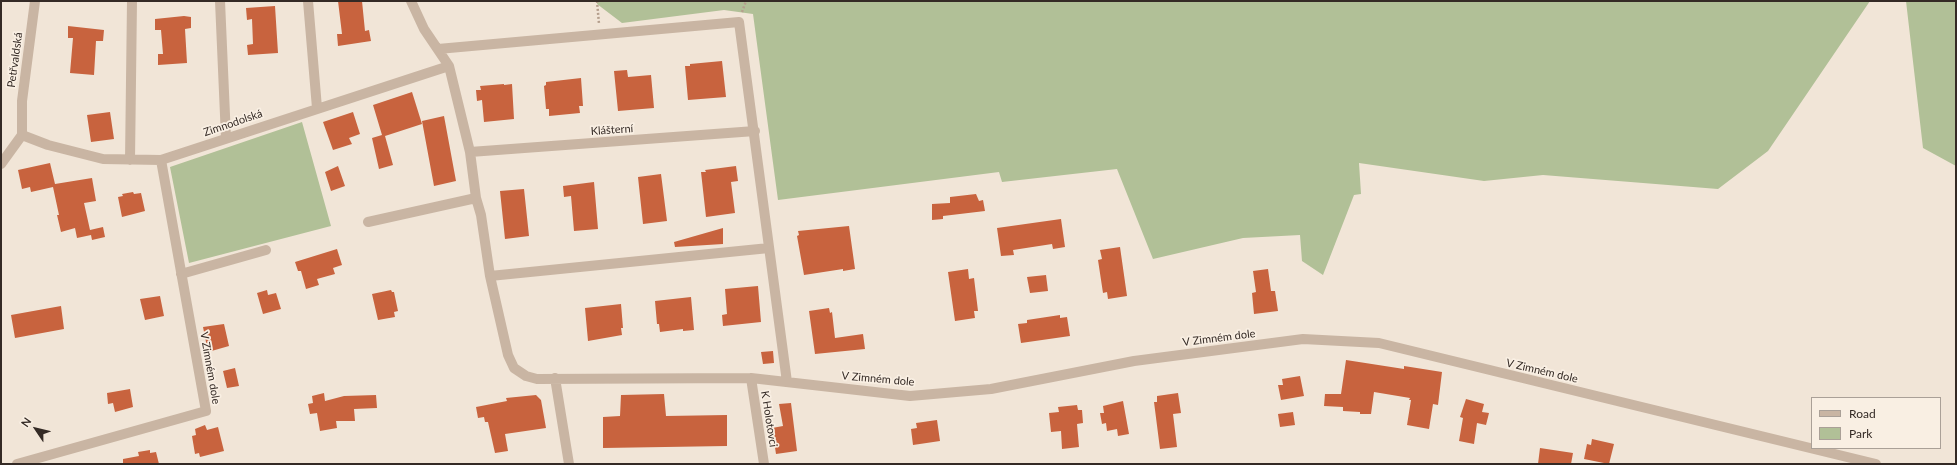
<!DOCTYPE html>
<meta charset="utf-8">
<style>
body{margin:0}
#map{position:relative;width:1957px;height:465px;overflow:hidden;background:#f1e5d7;font-family:Lato,sans-serif}
canvas{display:block}
.frame{position:absolute;inset:0;border:2px solid #342a25;pointer-events:none}
.legend{position:absolute;left:1811px;top:397px;width:130px;height:52px;box-sizing:border-box;background:#f9efe3;border:1px solid #aaa097;margin:0;padding:5px 7px;list-style:none;font-size:12px;color:#342a25}
.legend li{display:flex;align-items:center;gap:8px;height:20px}
.legend b{width:20px;border:1px solid #aaa097}
.north{position:absolute;left:16px;top:409px;width:40px;height:40px;-webkit-text-stroke:3px #f9efe3;paint-order:stroke;rotate:305deg;font-size:11px;font-weight:700;line-height:16px;text-align:center;color:#342a25}
.north::after{content:'';display:block;margin:auto;width:14px;height:18px;background:#342a25;clip-path:polygon(50% 0,100% 100%,50% 72%,0 100%)}
</style>
<div id="map">
<canvas width="1957" height="465"></canvas>
<div class="frame"></div>
<ul class="legend">
<li><b style="height:5px;background:#c9b5a3"></b>Road</li>
<li><b style="height:11px;background:#b1c097"></b>Park</li>
</ul>
<div class="north">N</div>
</div>
<script>
const g = document.querySelector('canvas').getContext('2d');
g.lineJoin = 'round';
function fillPath(path, color) {
  g.fillStyle = color;
  g.fill(path, 'evenodd');
}
function poly(rows) {
  const path = new Path2D();
  for (const r of rows) {
    path.moveTo(r[0], r[1]);
    for (let i = 2; i < r.length; i += 2) path.lineTo(r[i], r[i + 1]);
  }
  return path;
}
function strokePath(path, color, width, dash) {
  g.strokeStyle = color;
  g.lineWidth = width;
  g.lineCap = dash ? 'butt' : 'round';
  g.setLineDash(dash || []);
  g.stroke(path);
}
function label(font, color, halo, rows, align = 'center') {
  g.font = font + ' Lato,sans-serif';
  g.lineWidth = 3.5;
  g.setLineDash([]);
  g.textBaseline = 'middle';
  g.strokeStyle = halo;
  g.fillStyle = color;
  for (const [text, x, y, turn = 0] of rows) {
    g.save();
    g.translate(x, y);
    g.rotate((+turn || 0) * Math.PI / 180);
    g.textAlign = isNaN(turn) ? turn : align;
    if (halo) g.strokeText(text, 0, 0);
    g.fillText(text, 0, 0);
    g.restore();
  }
}
fillPath(poly([
 [597,1,1870,1,1768,151,1718,189,1543,175,1484,181,1359,163,1361,194,1354,195,1323,275,1302,261,1300,235,1243,238,1153,259,1117,169,1002,182,999,172,778,200,753,14,724,10,622,23,597,4],
 [1906,1,1956,1,1956,166,1923,148],
 [302,122,331,226,189,263,170,167]
]), '#b1c097');
fillPath(poly([
 [338,1,362,1,365,31,369,30,371,41,338,46,337,34,342,34],
 [275,6,278,53,248,55,247,45,253,44,252,19,247,20,246,8],
 [184,16,191,17,191,28,185,29,187,63,158,65,158,54,163,54,161,30,155,30,155,19],
 [68,26,104,30,103,41,96,41,94,75,70,73,73,38,68,38],
 [722,61,726,97,688,100,685,66,690,66,690,64],
 [627,70,628,77,651,75,654,108,618,111,614,71],
 [581,78,583,106,579,106,580,113,549,116,549,109,546,109,544,86,546,85,546,82],
 [504,84,504,85,512,84,514,119,484,122,482,100,477,101,476,90,481,90,480,86],
 [412,92,422,124,385,136,393,165,379,169,372,138,382,135,373,105],
 [110,112,114,139,91,142,87,115],
 [353,112,360,134,349,138,352,144,333,150,323,122],
 [444,116,456,181,434,186,422,121],
 [50,163,55,184,92,178,96,201,84,203,90,230,103,227,105,237,92,240,91,235,77,238,75,228,61,232,57,215,59,215,53,187,31,192,30,187,22,189,18,170],
 [338,166,345,186,331,191,325,172],
 [736,166,738,181,731,182,735,213,706,217,701,172,706,172,705,170],
 [661,174,667,221,643,224,638,177],
 [594,182,598,229,574,231,571,196,564,197,563,186],
 [524,189,529,236,505,239,500,191],
 [133,192,134,194,141,193,145,211,122,217,118,197,123,196,122,194],
 [976,194,979,201,983,200,985,211,943,216,943,219,932,220,932,204,950,203,950,197],
 [1061,219,1065,247,1053,249,1052,244,1013,250,1014,255,1001,256,997,228],
 [849,226,855,269,843,271,843,269,804,275,797,236,799,235,798,231],
 [723,228,723,244,675,247,674,242],
 [1120,247,1127,296,1108,299,1107,292,1103,293,1098,260,1102,259,1100,250],
 [337,249,342,265,333,268,335,274,317,279,319,285,306,289,301,271,298,271,295,262],
 [968,269,969,279,974,278,978,311,974,311,975,318,955,321,948,272],
 [1268,269,1271,291,1275,291,1278,311,1254,314,1252,293,1256,292,1253,271],
 [1046,275,1048,291,1030,293,1027,277],
 [758,286,761,322,723,326,722,315,727,314,725,289],
 [267,290,268,295,276,293,281,309,263,314,257,293],
 [391,290,392,292,394,292,398,311,394,312,395,317,378,320,372,294],
 [160,296,164,316,145,320,140,299],
 [691,297,694,330,683,331,683,329,660,332,659,324,657,324,655,301],
 [621,304,623,328,621,328,622,335,588,341,585,308],
 [61,306,64,329,15,338,11,315],
 [829,308,830,313,832,312,835,338,863,334,865,349,815,354,809,311],
 [1060,315,1060,318,1067,317,1070,336,1021,343,1018,324,1027,323,1027,320],
 [224,324,229,346,208,352,203,327],
 [773,351,774,363,763,364,761,352],
 [1346,360,1404,369,1404,366,1442,372,1438,405,1433,404,1429,429,1407,425,1411,400,1409,400,1410,398,1374,392,1371,414,1360,414,1360,412,1343,411,1343,407,1324,406,1325,394,1341,394],
 [235,368,239,386,227,388,223,371],
 [1300,376,1304,396,1281,400,1278,385,1283,385,1282,379],
 [130,389,133,407,115,412,113,403,108,404,107,393],
 [324,393,325,401,344,396,376,395,377,408,354,409,355,421,336,421,337,428,320,431,317,413,310,414,308,404,313,403,312,396],
 [1178,393,1181,413,1173,414,1177,447,1160,449,1154,402,1157,402,1157,396],
 [664,394,666,416,727,415,727,446,603,448,603,417,620,416,621,395],
 [536,395,541,400,546,428,505,434,508,451,495,453,488,422,485,422,484,417,478,418,476,407,507,401,506,398],
 [1466,399,1484,404,1482,412,1489,413,1486,425,1477,423,1474,444,1459,441,1463,418,1460,417],
 [1123,401,1129,434,1118,436,1117,429,1107,431,1106,423,1102,424,1100,413,1104,413,1103,406],
 [791,403,797,451,776,454,772,428,783,426,779,404],
 [1077,405,1078,410,1082,410,1083,423,1077,424,1079,447,1062,449,1061,431,1051,432,1049,413,1059,412,1058,407],
 [1293,412,1295,425,1280,427,1278,414],
 [937,420,940,441,913,445,911,429,917,428,916,423],
 [205,425,207,430,218,427,224,451,200,457,199,453,195,454,192,436,196,435,195,429],
 [1592,439,1614,444,1609,464,1584,459,1587,444,1591,445],
 [1540,448,1573,453,1571,464,1538,464],
 [150,450,150,453,156,452,159,464,123,464,123,459,139,456,138,452]
]), '#c8633e');
strokePath(poly([
 [597,1,599,24],
 [742,12,746,1]
]), '#b59f8d', 2.5, [2, 2]);
strokePath(poly([
 [220,1,226,138],
 [308,1,317,108],
 [411,1,424,29,449,66,470,152,476,198,481,215,490,276,508,355,514,368,526,376,537,379,751,378,910,396,991,389,1134,361,1303,339,1379,343,1876,464],
 [438,49,739,22,787,382],
 [22,135,48,145,103,159,161,160,449,66],
 [470,152,755,131],
 [130,160,132,1],
 [1,164,22,135,22,101,35,1],
 [368,222,476,198],
 [181,274,266,250],
 [490,276,769,248],
 [555,378,569,464],
 [751,378,764,464],
 [17,464,206,411,161,160]
]), '#c9b5a3', 10);
label('11px', '#342a25', '#f9efe3', [
 ["Petřvaldská",15,60,-82],
 ["Zimnodolská",233,123,-19],
 ["Klášterní",612,130,-4],
 ["V Zimném dole",1219,338,-7],
 ["V Zimném dole",210,368,80],
 ["V Zimném dole",1542,371,13],
 ["V Zimném dole",878,379,5],
 ["K Holotovci",769,419,81]
]);
</script>
